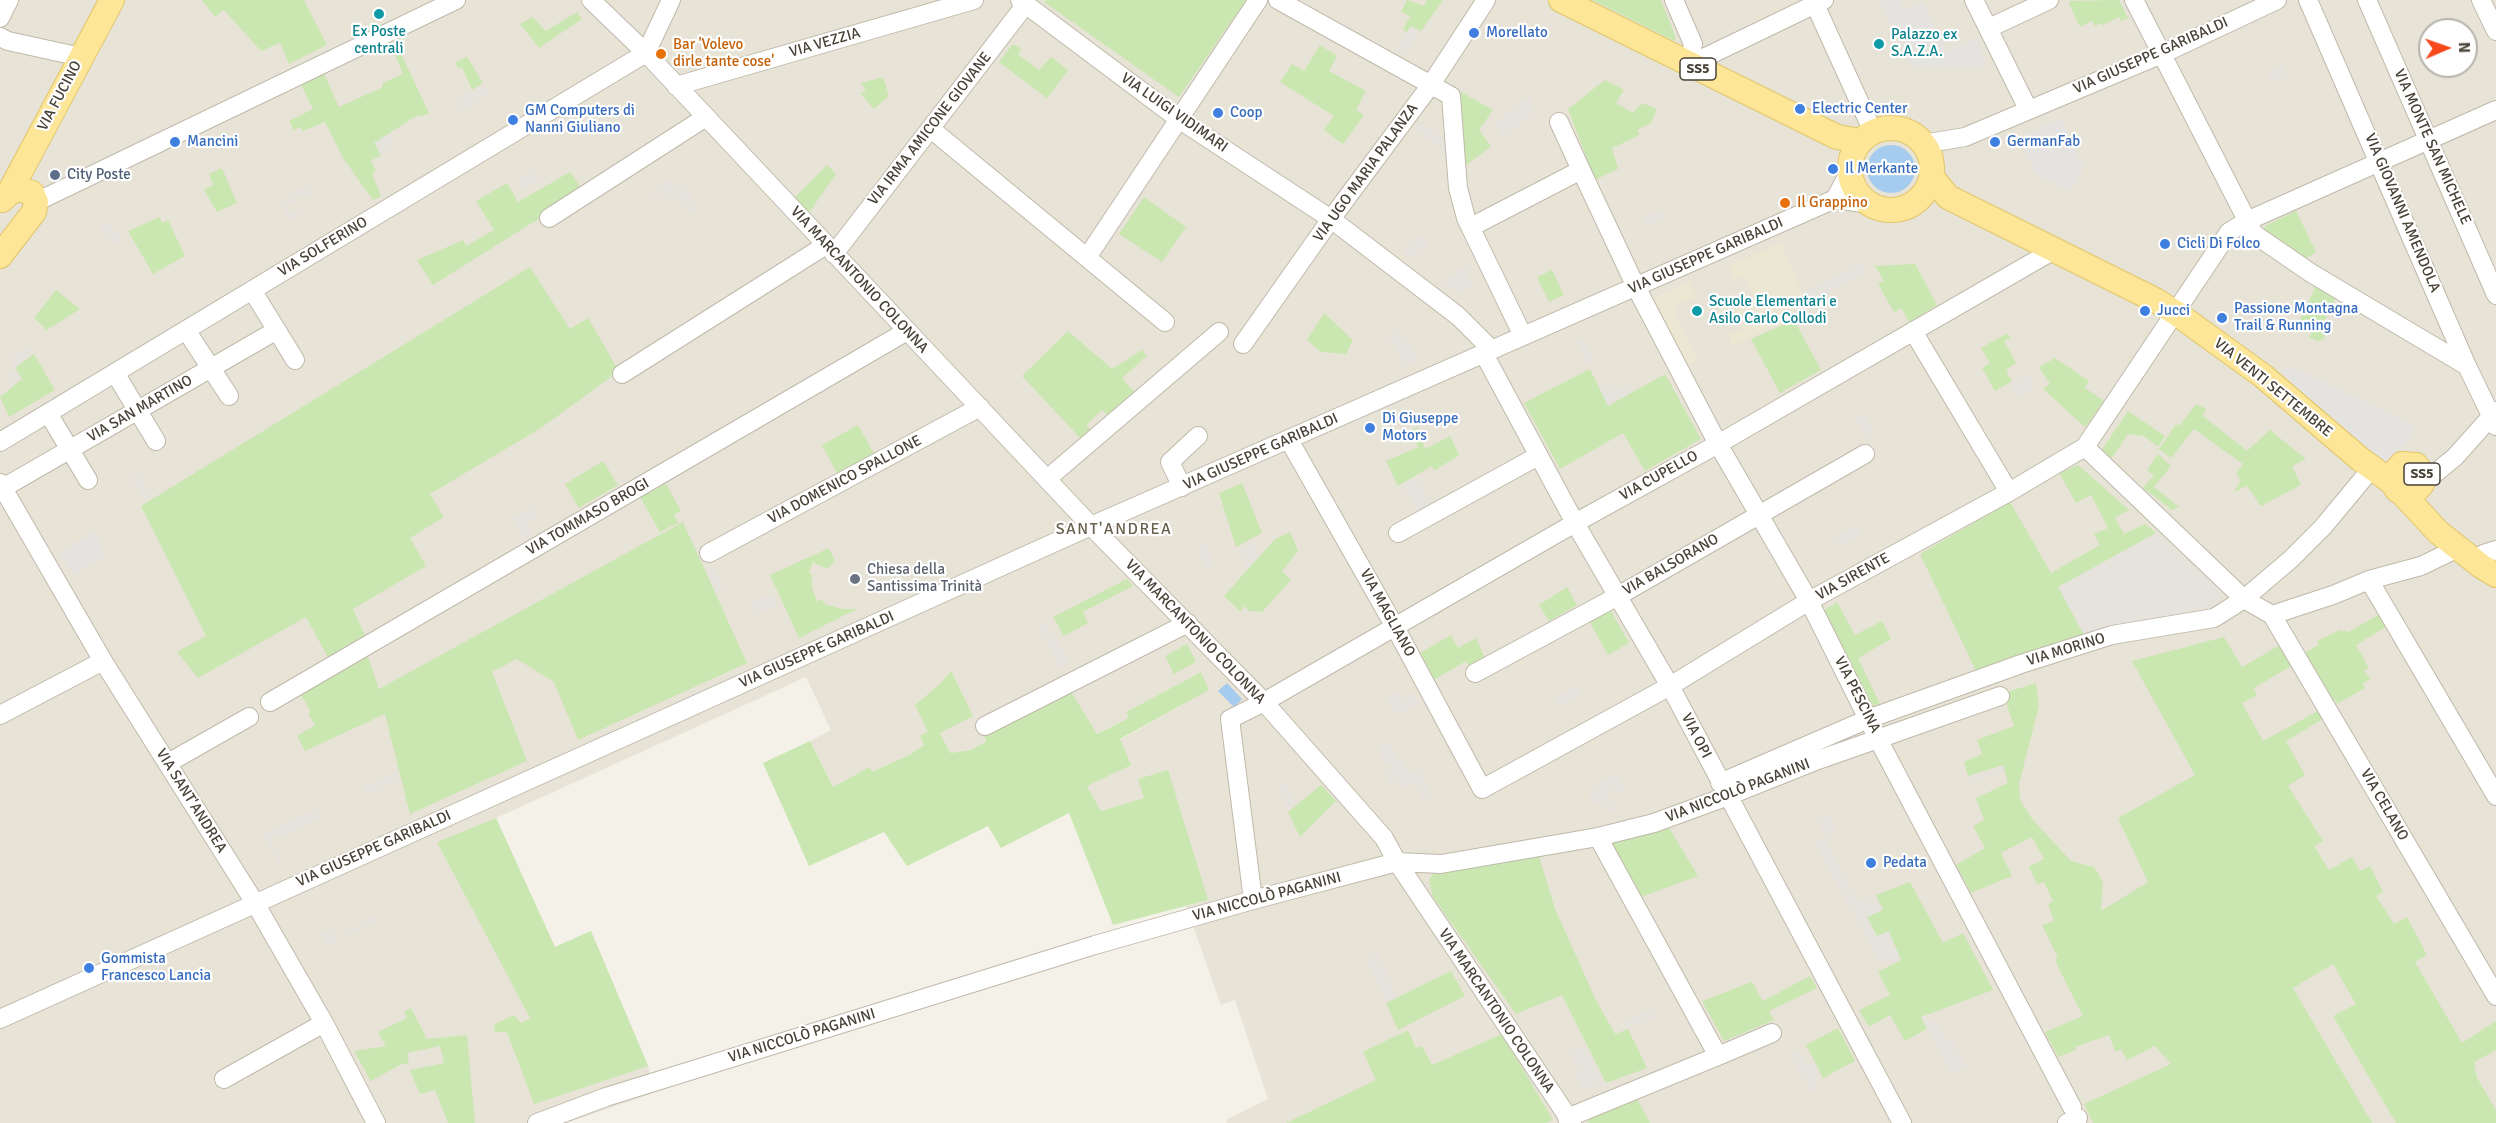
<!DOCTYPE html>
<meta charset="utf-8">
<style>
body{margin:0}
#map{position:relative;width:2496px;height:1123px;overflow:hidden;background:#f4f1e8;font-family:Signika,sans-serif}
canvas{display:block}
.north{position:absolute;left:2418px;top:18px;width:60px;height:60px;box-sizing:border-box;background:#fff;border:2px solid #b5b3af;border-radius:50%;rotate:88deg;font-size:16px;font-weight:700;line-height:24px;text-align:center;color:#474136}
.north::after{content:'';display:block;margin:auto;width:21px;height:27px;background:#f74a1c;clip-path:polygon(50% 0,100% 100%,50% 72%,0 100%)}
</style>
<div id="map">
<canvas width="2496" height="1123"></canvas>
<div class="north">N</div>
</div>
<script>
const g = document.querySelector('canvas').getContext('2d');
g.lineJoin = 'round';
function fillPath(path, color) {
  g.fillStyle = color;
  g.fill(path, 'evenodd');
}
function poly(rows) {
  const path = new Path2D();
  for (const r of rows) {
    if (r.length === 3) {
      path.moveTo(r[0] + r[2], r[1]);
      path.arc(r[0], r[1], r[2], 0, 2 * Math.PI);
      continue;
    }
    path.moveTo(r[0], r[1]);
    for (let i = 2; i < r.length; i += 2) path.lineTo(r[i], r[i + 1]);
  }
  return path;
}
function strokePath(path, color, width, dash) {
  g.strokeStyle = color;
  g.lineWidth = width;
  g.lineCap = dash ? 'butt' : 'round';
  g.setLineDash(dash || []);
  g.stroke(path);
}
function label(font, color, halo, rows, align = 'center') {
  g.font = font + ' Signika,sans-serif';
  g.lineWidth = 4.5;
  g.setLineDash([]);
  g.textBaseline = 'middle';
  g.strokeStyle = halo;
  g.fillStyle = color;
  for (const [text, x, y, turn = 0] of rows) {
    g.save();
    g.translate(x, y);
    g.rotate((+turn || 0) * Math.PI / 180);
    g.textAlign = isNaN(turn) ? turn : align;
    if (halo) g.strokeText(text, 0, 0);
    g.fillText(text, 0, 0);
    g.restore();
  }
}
fillPath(poly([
 [0,0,2496,0,2496,1123,1227,1123,1226,1120,1268,1099,1235,1000,1221,1005,1186,906,1208,900,1145,798,1101,811,1087,786,1120,740,1184,704,1201,672,1126,712,1129,718,1096,734,983,735,986,741,980,745,971,750,950,753,924,745,909,755,872,772,869,768,833,787,810,741,831,730,806,677,496,818,555,947,591,931,648,1065,656,1092,566,1123,0,1123],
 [2430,30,2466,30,2466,66,2430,66]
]), '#e7e3d6');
fillPath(poly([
 [1411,26,1421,31,1405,56,1394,50],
 [2283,64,2289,76,2272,84,2267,72],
 [483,83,490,94,459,113,453,102],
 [1529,96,1535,105,1530,109,1534,114,1504,137,1493,123],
 [1421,121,1452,146,1446,153,1415,129],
 [390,133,397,145,381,155,374,143],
 [534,168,541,179,523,190,516,180],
 [668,179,674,187,681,182,696,202,693,205,699,211,694,215,673,195,664,201,659,193,652,198,649,194,662,186,661,183],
 [308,184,314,193,305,199,302,196,287,206,292,214,300,209,303,214,291,221,279,202],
 [1661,209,1666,218,1646,227,1642,217],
 [107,220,125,240,116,244,97,226],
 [1421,234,1429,243,1411,259,1403,250],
 [1861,261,1867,272,1809,304,1803,293],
 [1467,263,1474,271,1466,277,1474,282,1463,294,1442,283],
 [1393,328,1406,339,1409,337,1419,360,1404,367,1391,341,1386,338],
 [1584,337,1596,362,1588,366,1576,341],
 [30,346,34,354,22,360,22,379,13,384,6,373,15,368,10,358],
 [2028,373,2036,388,2016,398,2010,387,2012,381],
 [1610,380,1615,390,1627,383,1633,394,1608,406,1598,386],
 [1864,412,1877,435,1867,440,1855,417],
 [139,473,153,496,144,501,130,478],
 [1418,477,1434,506,1419,514,1402,486],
 [533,504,540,515,526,523,533,534,524,540,511,518],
 [1857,524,1863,534,1838,549,1832,538],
 [2156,533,2221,591,2222,604,2084,635,2058,587],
 [1254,542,1260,556,1248,569,1238,550],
 [1206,543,1214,565,1205,569,1196,547],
 [714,565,725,588,715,593,705,569],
 [773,593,778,605,755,616,749,604],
 [1047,622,1070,663,1060,669,1037,627],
 [1577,686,1582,696,1564,706,1562,702,1556,705,1553,699],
 [1396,690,1401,699,1413,692,1420,703,1397,716,1386,696],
 [1388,742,1397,759,1401,758,1409,773,1420,766,1432,798,1423,801,1415,783,1401,789,1397,780,1389,784,1383,772,1393,766,1391,764,1387,766,1377,748],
 [2003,765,2006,771,1971,784,1968,776],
 [397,771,399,781,365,797,361,787],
 [1617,772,1626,790,1617,795,1614,789,1608,792,1617,809,1607,814,1601,801,1594,805,1588,793,1595,789,1593,784],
 [1283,781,1297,802,1287,811,1277,784],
 [315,809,320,819,282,837,281,835,271,840,283,861,279,863,262,835],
 [1830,813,1837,833,1826,838,1859,901,1876,895,1883,910,1868,918,1889,931,1901,960,1892,965,1889,959,1879,963,1814,841,1825,837,1816,818],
 [377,915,380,920,346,939,342,933],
 [335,928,339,935,336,938,338,942,327,949,319,933],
 [1377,951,1398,998,1386,1003,1365,956],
 [1653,1008,1657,1017,1629,1028,1621,1021],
 [1926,1015,1930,1023,1937,1019,1949,1042,1953,1041,1967,1067,1951,1073,1920,1017],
 [1583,1045,1606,1083,1582,1092,1575,1075,1580,1072,1567,1050],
 [1798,1049,1807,1065,1815,1063,1821,1075,1814,1079,1820,1089,1811,1093,1790,1054]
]), '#e6e2dc');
fillPath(poly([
 [1780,243,1808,305,1790,312,1793,319,1732,346,1728,336,1743,329,1737,317,1725,322,1722,316,1712,320,1711,314,1754,296,1745,276,1735,280,1728,266],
 [1690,282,1697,296,1673,307,1697,360,1686,365,1655,298]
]), '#ece7d2');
fillPath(poly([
 [202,0,304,0,327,45,289,64,280,43,261,51,224,10,215,17],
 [1046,0,1246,0,1179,97,1044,2],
 [1407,0,1424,6,1427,0,1443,0,1421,31,1411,26,1407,32,1403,30,1410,16,1401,12],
 [1592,0,1661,0,1676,38,1674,41],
 [2119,0,2128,18,2121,21,2119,17,2103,25,2102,23,2095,26,2092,21,2080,27,2068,1],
 [577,12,582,19,539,48,520,24,532,17,546,31],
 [396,43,429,113,421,117,418,115,374,143,381,155,371,161,376,171,372,174,381,196,373,200,343,158,325,122,303,131,300,127,294,130,289,121,313,109,301,85,324,74,339,107,383,87,382,83,403,74,391,45],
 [1013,44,1021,49,1018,54,1039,70,1051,57,1068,70,1047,98,999,62],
 [1320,45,1337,56,1329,71,1366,91,1356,110,1364,115,1343,144,1324,130,1334,116,1280,82,1292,64,1304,71],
 [467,57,483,83,472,90,462,67,458,68,455,63],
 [883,77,889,96,874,109,860,93,866,91,861,83],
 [1605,80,1624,90,1616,103,1633,113,1642,103,1657,109,1651,123,1637,130,1640,135,1612,148,1618,169,1595,180,1568,109],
 [1461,92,1493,110,1479,130,1491,146,1460,170,1455,100],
 [827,165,836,174,808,214,794,198],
 [222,168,237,203,217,212,204,190,213,185,209,174],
 [570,172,583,191,433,285,417,260,463,240,466,246,494,230,476,201,507,183,518,202],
 [1144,197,1186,227,1162,262,1119,234],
 [2296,211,2316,252,2303,260,2262,233,2265,226],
 [160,217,162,223,168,220,185,256,153,274,128,231],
 [1915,264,1937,305,1909,322,1901,308,1894,312,1878,284,1884,281,1875,266],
 [530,267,570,329,588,318,619,371,541,428,430,494,444,517,410,538,426,566,353,609,367,640,330,661,306,617,198,678,177,652,206,636,141,506],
 [1552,270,1564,295,1549,302,1537,277],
 [2316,286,2336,297,2322,325,2328,329,2324,339,2317,341,2309,337,2312,332,2298,324],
 [56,290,80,309,47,330,34,318],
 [1324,313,1353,340,1346,354,1321,352,1307,340],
 [1794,320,1821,370,1780,393,1751,339],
 [1068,331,1112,369,1142,350,1147,356,1122,378,1137,395,1110,418,1102,410,1086,425,1094,433,1083,441,1022,376],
 [2008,333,2010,338,2004,341,2016,363,2006,370,2012,381,1995,391,1982,368,1990,363,1981,348],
 [34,354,55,390,9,417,0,397,22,379,15,368],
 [2055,358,2089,381,2085,388,2104,401,2085,427,2043,389,2050,384,2039,367],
 [1590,369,1608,406,1665,374,1701,439,1645,471,1623,433,1560,469,1524,403],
 [2196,404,2206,409,2203,416,2247,451,2270,430,2306,459,2292,466,2301,485,2261,506,2247,486,2234,492,2241,480,2236,474,2243,464,2194,429,2171,458,2159,449,2176,424,2179,426],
 [2128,411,2165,436,2158,447,2144,436,2128,434,2109,462,2099,454],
 [858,425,875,455,838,475,822,445],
 [1417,427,1425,449,1450,436,1459,455,1434,471,1432,466,1398,486,1386,461,1418,447,1411,430],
 [2158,454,2171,466,2154,487,2179,507,2172,510,2143,488,2154,475,2147,470],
 [603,461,618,485,579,508,565,484],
 [2078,465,2129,510,2115,518,2124,534,2145,524,2156,533,2058,587,2084,635,1977,673,1920,554,2010,502,2051,573,2100,545,2094,534,2108,528,2091,495,2076,503,2059,473],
 [1242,483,1262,533,1236,547,1219,493],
 [666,484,681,511,674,515,678,523,660,532,640,497],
 [683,522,747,663,578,740,554,682,517,659,492,672,527,761,410,814,385,714,305,751,297,736,315,725,308,714,311,712,299,692,367,654,379,689],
 [1290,532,1298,551,1282,571,1291,580,1262,612,1249,611,1245,606,1240,611,1224,596,1275,539],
 [829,548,835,561,827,569,813,562,809,572,812,575,812,588,817,601,821,599,825,604,841,609,857,609,799,638,770,575],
 [1127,579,1133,586,1083,612,1088,623,1064,636,1053,617],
 [1567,587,1577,605,1549,621,1539,605],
 [1837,602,1855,635,1882,621,1891,639,1858,658,1880,704,1872,706,1823,611],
 [1609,607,1629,643,1608,655,1588,619],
 [2382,613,2389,625,2356,645,2369,668,2364,670,2370,679,2363,683,2365,688,2337,704,2336,699,2331,702,2307,662,2306,652,2319,645,2317,641,2340,630,2348,632],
 [1451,635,1458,648,1476,638,1486,660,1471,670,1466,661,1434,680,1420,653],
 [2224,637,2242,667,2280,645,2291,666,2254,688,2257,695,2242,703,2263,741,2318,711,2323,719,2286,741,2305,775,2288,786,2323,841,2314,846,2329,870,2352,857,2360,871,2370,866,2383,892,2376,896,2394,924,2407,917,2427,955,2415,962,2462,1043,2496,1021,2496,1050,2474,1062,2477,1078,2496,1110,2496,1123,2396,1123,2333,1016,2356,1004,2333,964,2293,988,2372,1123,2093,1123,2084,1104,2171,1064,2155,1046,2127,1060,2121,1049,2115,1052,2109,1035,2075,1047,2076,1050,2058,1057,2045,1032,2083,1016,2059,969,2055,959,2058,958,2042,925,2054,921,2048,904,2053,901,2044,882,2037,884,2029,867,2044,859,2032,837,2001,853,2012,876,1971,893,1956,865,1985,848,1973,826,1984,820,1976,798,2008,783,2003,765,1968,776,1964,762,1982,754,1977,740,2014,726,2006,702,2007,692,2036,683,2039,706,2019,784,2020,800,2032,819,2071,861,2094,867,2103,882,2101,911,2148,882,2118,818,2195,775,2132,661],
 [1187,644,1196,662,1174,674,1165,656],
 [951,671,973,716,940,733,950,753,971,750,980,745,986,741,983,734,1070,690,1097,734,1129,718,1126,712,1201,672,1209,690,1120,739,1131,765,1087,786,1101,811,1144,798,1138,779,1168,770,1208,900,1113,925,1069,813,1001,848,988,826,907,866,884,832,809,866,763,763,810,741,833,787,870,767,872,772,909,755,924,745,920,736,928,732,915,705,941,683],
 [1321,785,1336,801,1300,837,1288,812],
 [496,818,555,947,591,931,648,1066,534,1104,507,1032,494,1032,495,1024,514,1015,521,1023,530,1018,437,842],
 [1668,826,1698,876,1641,897,1609,842,1640,836],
 [1539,856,1555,909,1595,998,1615,1034,1628,1029,1647,1068,1606,1083,1562,995,1516,1014,1433,897,1429,881,1434,871],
 [1910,882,1943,943,1963,933,1993,990,1921,1017,1927,1029,1905,1041,1890,1015,1869,1027,1859,1010,1890,995,1878,972,1901,960,1889,931,1877,936,1867,917,1883,910,1876,895],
 [1451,971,1465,996,1398,1030,1386,1003],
 [1810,976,1817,988,1769,1011,1774,1020,1724,1041,1702,1001,1752,982,1763,1001],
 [411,1008,427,1039,467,1035,475,1123,448,1123,435,1090,420,1094,410,1070,444,1063,440,1046,407,1053,409,1063,400,1065,371,1081,354,1051,386,1046,378,1032,407,1018,404,1011],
 [1838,1028,1855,1061,1823,1078,1806,1045],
 [1408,1030,1416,1048,1422,1046,1432,1065,1502,1034,1553,1120,1546,1123,1286,1123,1376,1080,1363,1052],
 [1637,1099,1650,1123,1589,1123,1586,1119]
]), '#cbe7b1');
fillPath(poly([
 [1879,0,1900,0,1905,10,1923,1,1948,52,1976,38,1987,62,1978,68,1916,67,1909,63],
 [2061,118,2084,167,2071,192,2036,174,2018,137],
 [2288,365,2413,424,2412,437,2385,463,2323,414,2283,373],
 [93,532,107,555,74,575,60,553]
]), '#e5e3df');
fillPath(poly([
 [1891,169,24],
 [1227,683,1242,699,1234,707,1218,691]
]), '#a5ccef');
const minor = poly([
 [591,0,646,53,1091,526,1264,702,1384,838,1397,862,1572,1123],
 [1020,0,1180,120,1331,219,1458,316,1492,350],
 [1278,0,1451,96,1458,188,1466,218,1523,336],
 [1674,0,1693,44,1689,65],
 [1813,0,1873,132],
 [1974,0,2028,109],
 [2134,0,2254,234,2311,273,2467,366],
 [2308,0,2467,366,2496,426],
 [2367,0,2496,295],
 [2481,0,2496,31],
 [0,18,9,0],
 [1989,28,2049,0],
 [0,37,8,41,81,57],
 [1689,65,1824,0],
 [676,86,974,0],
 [1559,122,1581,170],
 [931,129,1165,322],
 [1923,144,1965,137,2162,54,2277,0],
 [1835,199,1850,171],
 [36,202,456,0],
 [549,218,706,117],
 [1471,227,1581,170,1636,287,1718,444,1809,601,1878,739,2072,1107],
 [834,254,1026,4],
 [1088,256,1258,0],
 [252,290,295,360],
 [186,330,229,396],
 [1913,331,2009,492],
 [1243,344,1331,219,1430,86,1486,0],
 [1484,354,1575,523,1670,686,1902,1123],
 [115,373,156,441],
 [622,374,826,245],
 [48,413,88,480],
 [1289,440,1395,627,1482,789,1670,686,1809,601,2009,492,2085,447,2229,232,2247,221,2496,110],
 [0,442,646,53,671,0],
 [2085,447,2244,599,2272,615,2333,595,2369,580,2421,566,2458,548],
 [1047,479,1219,332],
 [0,483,103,661,255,903,324,1023,376,1123],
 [2422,484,2455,457,2496,411],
 [1182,487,1170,462,1198,436],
 [3,488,277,330],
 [1398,533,1538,456],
 [709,553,980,407],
 [2483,554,2496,550],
 [2369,580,2496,796],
 [2272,615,2496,996],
 [1475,673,1618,596,1865,454],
 [270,702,907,331],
 [0,715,103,661],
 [985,726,1188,623],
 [168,763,249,717],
 [1720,783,1868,719,2021,664,2112,635,2214,618,2244,599,2291,559,2323,527,2372,468],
 [1253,900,1230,719,1264,702,1575,523,1718,444,2054,250],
 [0,1019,1091,526,1835,199,1870,204],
 [1718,1056,1772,1033],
 [224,1079,324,1023],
 [1567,1118,1718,1056,1598,837],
 [537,1123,606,1097,1095,945,1253,900,1397,862,1441,864,1598,837,1654,823,1728,796,1818,760,2000,696],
 [2067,1123,2078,1118]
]);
const major = poly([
 [1561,0,1837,137,1861,141],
 [1891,169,41],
 [1931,176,1948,197,2155,300,2176,313,2263,376,2360,459,2393,483,2397,490,2406,494,2415,492,2422,484,2422,473,2416,465,2402,464,2393,474,2393,483],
 [9,193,112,0],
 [0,256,34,212,36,202,32,193,20,189,9,193,2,200],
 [2401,492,2438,532,2481,566,2496,575]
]);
strokePath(minor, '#bfb9aa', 20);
strokePath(major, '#e2c567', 26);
strokePath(minor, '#fff', 18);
strokePath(major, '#fde698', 24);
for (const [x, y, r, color] of [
 [379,14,6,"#0f9aa8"],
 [1474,33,6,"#3f7fe0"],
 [1879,44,6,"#0f9aa8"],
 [661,54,6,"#e8710a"],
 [1800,109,6,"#3f7fe0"],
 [1218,113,6,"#3f7fe0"],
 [513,120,6,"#3f7fe0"],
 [175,142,6,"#3f7fe0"],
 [1995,142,6,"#3f7fe0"],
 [1833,169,6,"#3f7fe0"],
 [55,175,6,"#5c6f8a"],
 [1785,203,6,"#e8710a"],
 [2165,244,6,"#3f7fe0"],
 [1697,311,6,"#0f9aa8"],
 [2145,311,6,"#3f7fe0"],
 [2222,318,6,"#3f7fe0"],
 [1370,428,6,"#3f7fe0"],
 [855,579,6,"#6b7280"],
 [1871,863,6,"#3f7fe0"],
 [89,968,6,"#3f7fe0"]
]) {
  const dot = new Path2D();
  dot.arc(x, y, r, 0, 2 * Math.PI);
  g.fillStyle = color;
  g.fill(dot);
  strokePath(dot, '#fff', 2);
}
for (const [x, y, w] of [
 [1698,69,36],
 [2422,474,36]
]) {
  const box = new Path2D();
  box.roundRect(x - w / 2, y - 11, w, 22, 4.5);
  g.fillStyle = '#fff';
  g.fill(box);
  strokePath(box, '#474136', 1.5);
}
label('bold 14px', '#474136', null, [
 ["SS5",1698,69],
 ["SS5",2422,474]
]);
label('15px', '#0d838f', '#fff', [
 ["Ex Poste",379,32,"center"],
 ["centrali",379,49,"center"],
 ["Palazzo ex",1891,35],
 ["S.A.Z.A.",1891,52],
 ["Scuole Elementari e",1709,302],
 ["Asilo Carlo Collodi",1709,319]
], 'left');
label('15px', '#366cbe', '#fff', [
 ["Morellato",1486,33],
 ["Electric Center",1812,109],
 ["GM Computers di",525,111],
 ["Nanni Giuliano",525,128],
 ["Coop",1230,113],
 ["Mancini",187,142],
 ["GermanFab",2007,142],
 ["Il Merkante",1845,169],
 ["Cicli Di Folco",2177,244],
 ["Passione Montagna",2234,309],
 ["Trail & Running",2234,326],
 ["Jucci",2157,311],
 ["Di Giuseppe",1382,419],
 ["Motors",1382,436],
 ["Pedata",1883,863],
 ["Gommista",101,959],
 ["Francesco Lancia",101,976]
], 'left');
label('15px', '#474136', '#fff', [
 ["VIA VEZZIA",825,43,-16],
 ["VIA GIUSEPPE GARIBALDI",2151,56,-24],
 ["VIA FUCINO",60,96,-62],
 ["VIA LUIGI VIDIMARI",1174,113,35],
 ["VIA IRMA AMICONE GIOVANE",930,129,-52],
 ["VIA MONTE SAN MICHELE",2432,147,66],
 ["VIA UGO MARIA PALANZA",1366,173,-54],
 ["VIA GIOVANNI AMENDOLA",2402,213,67],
 ["VIA SOLFERINO",323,247,-31],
 ["VIA GIUSEPPE GARIBALDI",1706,256,-24],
 ["VIA MARCANTONIO COLONNA",859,280,47],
 ["VIA VENTI SETTEMBRE",2273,388,39],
 ["VIA SAN MARTINO",140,409,-30],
 ["VIA GIUSEPPE GARIBALDI",1261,452,-24],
 ["VIA CUPELLO",1659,476,-29],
 ["VIA DOMENICO SPALLONE",845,480,-28],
 ["VIA TOMMASO BROGI",588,517,-30],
 ["VIA BALSORANO",1671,565,-30],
 ["VIA SIRENTE",1853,577,-29],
 ["VIA MAGLIANO",1387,613,61],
 ["VIA MARCANTONIO COLONNA",1195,632,46],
 ["VIA GIUSEPPE GARIBALDI",817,650,-24],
 ["VIA MORINO",2066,650,-17],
 ["VIA PESCINA",1857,695,63],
 ["VIA OPI",1696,736,63],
 ["VIA NICCOLÒ PAGANINI",1738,791,-21],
 ["VIA SANT'ANDREA",191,801,58],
 ["VIA CELANO",2384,805,60],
 ["VIA GIUSEPPE GARIBALDI",374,849,-24],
 ["VIA NICCOLÒ PAGANINI",1267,897,-15],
 ["VIA MARCANTONIO COLONNA",1496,1011,56],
 ["VIA NICCOLÒ PAGANINI",802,1036,-17]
]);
label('15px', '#c56008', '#fff', [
 ["Bar 'Volevo",673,45],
 ["dirle tante cose'",673,62],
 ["Il Grappino",1797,203]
], 'left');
label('15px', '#4e5e75', '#fff', [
 ["City Poste",67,175]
], 'left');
label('15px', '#5b616d', '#fff', [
 ["Chiesa della",867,570],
 ["Santissima Trinità",867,587]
], 'left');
g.letterSpacing = '1.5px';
label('16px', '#69604e', '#fff', [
 ["SANT'ANDREA",1114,530]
]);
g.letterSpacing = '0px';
</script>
